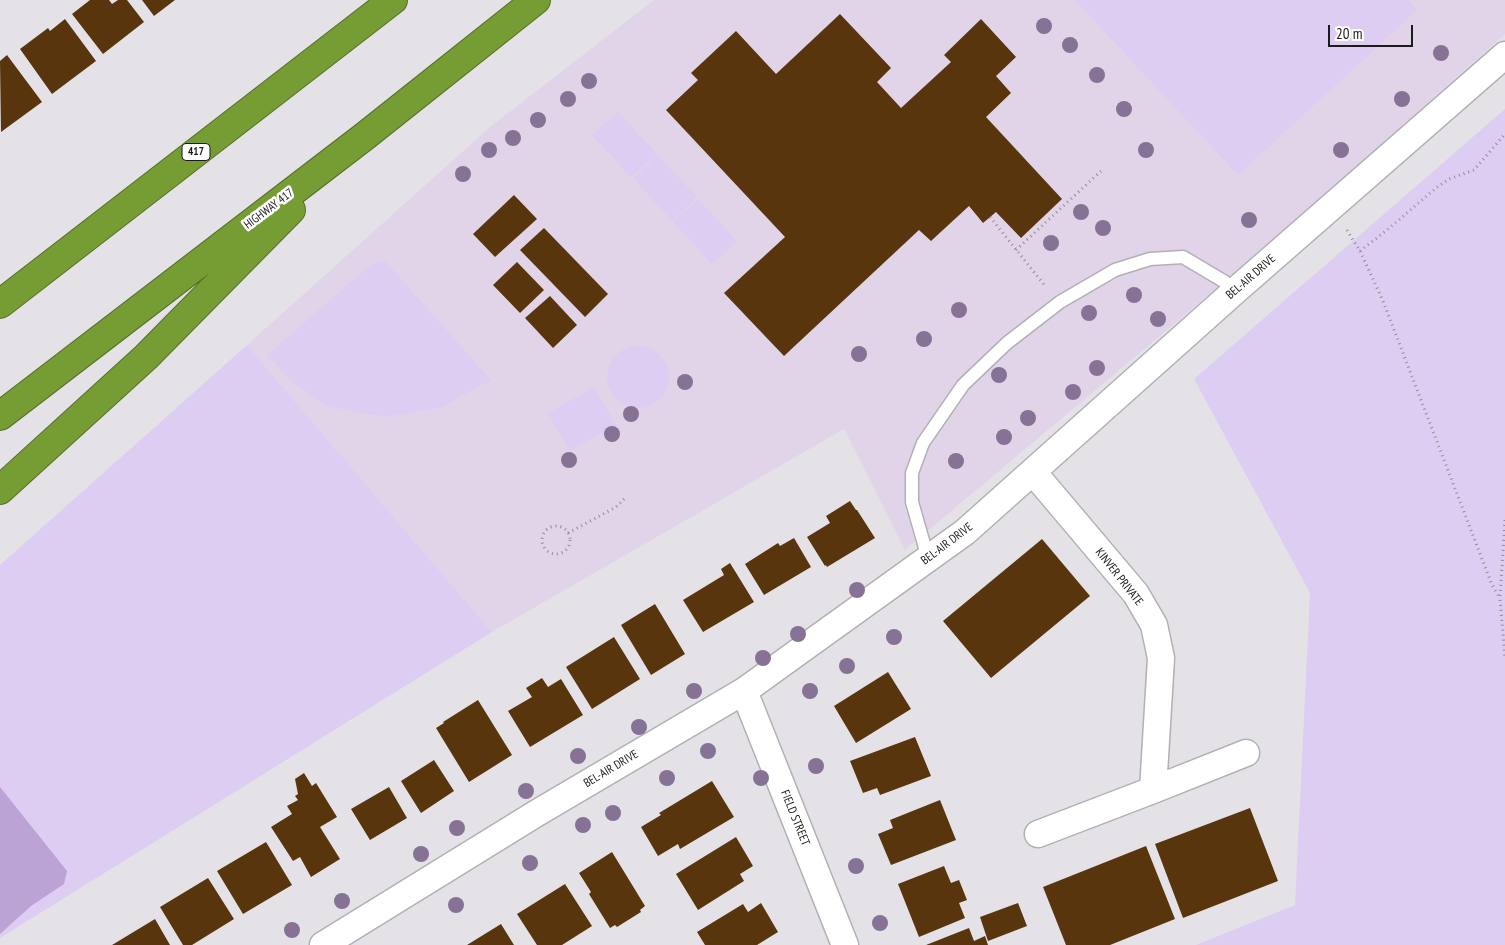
<!DOCTYPE html>
<style>
body{margin:0}
#map{position:relative;width:1505px;height:945px;overflow:hidden;background:#e4e2e7;font-family:"PT Sans Narrow",sans-serif}
canvas{display:block}
.scale{position:absolute;left:1328px;top:25px;width:85px;height:22px;box-sizing:border-box;border:2px solid #1b1b1c;border-top:0;padding-left:6px;font-size:15px;line-height:18px;white-space:nowrap;color:#1b1b1c;-webkit-text-stroke:4px #fff;paint-order:stroke}
</style>
<div id="map">
<canvas width="1505" height="945"></canvas>
<div class="scale">20 m</div>
</div>
<script>
const g = document.querySelector('canvas').getContext('2d');
g.lineJoin = 'round';
function fillPath(path, color) {
  g.fillStyle = color;
  g.fill(path, 'evenodd');
}
function poly(rows) {
  const path = new Path2D();
  for (const r of rows) {
    if (r.length === 3) {
      path.moveTo(r[0] + r[2], r[1]);
      path.arc(r[0], r[1], r[2], 0, 2 * Math.PI);
      continue;
    }
    path.moveTo(r[0], r[1]);
    for (let i = 2; i < r.length; i += 2) path.lineTo(r[i], r[i + 1]);
  }
  return path;
}
function strokePath(path, color, width, dash) {
  g.strokeStyle = color;
  g.lineWidth = width;
  g.lineCap = dash ? 'butt' : 'round';
  g.setLineDash(dash || []);
  g.stroke(path);
}
function label(font, color, halo, rows, align = 'center') {
  g.font = font + ' "PT Sans Narrow",sans-serif';
  g.lineWidth = 5;
  g.setLineDash([]);
  g.textBaseline = 'middle';
  g.strokeStyle = halo;
  g.fillStyle = color;
  for (const [text, x, y, turn = 0] of rows) {
    g.save();
    g.translate(x, y);
    g.rotate((+turn || 0) * Math.PI / 180);
    g.textAlign = isNaN(turn) ? turn : align;
    if (halo) g.strokeText(text, 0, 0);
    g.fillText(text, 0, 0);
    g.restore();
  }
}
fillPath(poly([
 [654,0,1505,0,1505,34,1261,251,905,550,844,429,492,632,247,345,490,127]
]), '#e1d4e8');
fillPath(poly([
 [1075,0,1408,0,1417,10,1238,175],
 [1505,109,1505,945,1196,945,1295,905,1310,593,1194,379],
 [618,112,657,154,631,177,592,135],
 [658,155,697,197,672,221,633,178],
 [698,199,737,241,712,264,673,222],
 [385,261,491,380,440,408,386,417,325,406,289,379,267,355,373,263],
 [247,345,492,632,0,938,0,565],
 [638,377,31],
 [594,387,616,425,570,451,548,413]
]), '#decdf2');
fillPath(poly([
 [0,787,67,871,64,884,31,906,0,934]
]), '#bba4d5');
fillPath(poly([
 [90,0,109,0,112,4,118,0,127,0,144,22,103,54,72,14],
 [142,0,175,0,154,16],
 [840,14,891,68,877,82,901,108,951,62,944,55,981,19,1016,57,996,76,1011,93,986,117,1062,199,1021,238,996,212,983,223,969,206,931,241,919,230,784,356,724,293,785,237,666,110,698,80,691,73,736,31,776,74],
 [65,19,96,61,52,94,20,49,48,28,50,31],
 [7,55,42,102,1,132,0,61],
 [514,195,537,219,495,257,473,234],
 [544,228,608,294,585,317,520,250],
 [517,262,544,290,520,313,493,285],
 [550,296,577,325,553,348,525,318],
 [850,501,856,510,857,510,875,538,827,567,826,565,825,566,807,537,830,523,826,516],
 [794,538,811,567,764,595,745,564,778,543,780,546],
 [1042,539,1090,596,991,678,943,621],
 [730,563,754,602,703,632,683,600,724,575,721,569],
 [655,604,685,654,651,675,621,625],
 [614,637,640,679,592,709,566,667],
 [888,672,911,709,856,743,834,706],
 [542,678,548,687,561,679,583,715,530,747,508,711,532,697,526,688],
 [478,700,512,755,469,782,436,728,444,723,443,722],
 [915,737,931,776,880,795,877,788,863,793,850,761],
 [434,760,454,791,421,813,401,781],
 [304,773,312,786,316,783,337,817,320,827,340,859,311,877,300,857,293,861,271,827,292,814,287,806,298,800,295,796,298,794,295,779],
 [712,781,734,817,680,849,678,844,658,856,641,827,661,815,659,813],
 [389,787,407,818,370,840,351,809],
 [940,800,956,840,891,865,878,834,893,828,890,820],
 [1250,808,1278,881,1183,918,1155,844],
 [736,837,753,866,740,874,744,881,698,910,676,874],
 [266,842,292,885,243,914,217,871],
 [1146,846,1175,919,1110,945,1066,945,1043,887],
 [612,852,645,906,640,910,641,912,617,927,615,925,610,928,589,894,591,892,579,873],
 [944,866,951,883,959,880,967,900,959,903,965,918,919,937,898,884],
 [208,878,234,919,192,945,183,945,160,907],
 [565,884,592,926,562,945,537,945,517,914],
 [761,903,778,932,757,945,705,945,697,932,743,904,748,912],
 [1018,903,1027,926,988,941,980,917],
 [155,919,170,945,112,945],
 [501,924,514,945,467,945],
 [969,928,974,941,985,936,988,945,926,945]
]), '#58350c');
const lane = poly([
 [928,558,912,502,912,473,923,443,963,385,1007,343,1060,302,1115,270,1150,259,1183,257,1225,282,1235,291]
]);
const street = poly([
 [1033,472,1136,594,1154,625,1161,658,1153,790],
 [744,691,845,945],
 [1038,834,1153,790,1246,753],
 [323,945,537,813,744,691,965,532,1235,291,1505,55]
]);
const highway = poly([
 [0,304,393,0],
 [0,416,365,136,536,0],
 [0,490,146,357,291,210]
]);
strokePath(lane, '#b2b0b4', 15);
strokePath(street, '#b2b0b4', 29);
strokePath(highway, '#56702b', 30);
strokePath(poly([
 [990,217,1046,287],
 [1347,230,1360,251,1383,301,1492,585,1500,598],
 [1016,250,1101,171],
 [1360,251,1387,230,1436,188,1449,179,1474,170,1505,134],
 [1505,520,1500,598,1505,658],
 [556,540,14],
 [568,533,616,507,625,498]
]), '#8f8e92', 3, [1, 4]);
strokePath(lane, '#fff', 12);
strokePath(street, '#fff', 26);
strokePath(highway, '#759d33', 28);
g.fillStyle = '#857294';
for (const [x, y] of [
 [1044,26],
 [1070,45],
 [1441,53],
 [1097,75],
 [589,81],
 [568,99],
 [1402,99],
 [1124,109],
 [538,120],
 [513,138],
 [489,150],
 [1146,150],
 [1341,150],
 [463,174],
 [1081,212],
 [1249,220],
 [1103,228],
 [1051,243],
 [1134,295],
 [959,310],
 [1089,313],
 [1158,319],
 [924,339],
 [859,354],
 [1097,368],
 [999,375],
 [685,382],
 [1073,392],
 [631,414],
 [1028,418],
 [612,434],
 [1004,437],
 [569,460],
 [956,461],
 [857,590],
 [798,634],
 [894,637],
 [763,658],
 [847,666],
 [694,691],
 [810,691],
 [639,727],
 [708,751],
 [578,756],
 [816,766],
 [667,778],
 [761,778],
 [526,791],
 [613,813],
 [583,825],
 [457,828],
 [421,854],
 [530,863],
 [856,866],
 [342,901],
 [456,905],
 [880,923],
 [292,930]
]) {
  g.beginPath();
  g.arc(x, y, 8, 0, 2 * Math.PI);
  g.fill();
}
for (const [x, y, w] of [
 [196,152,28]
]) {
  const box = new Path2D();
  box.roundRect(x - w / 2, y - 8.5, w, 17, 4);
  g.fillStyle = '#fff';
  g.fill(box);
  strokePath(box, '#1b1b1c', 1);
}
label('bold 11px', '#1b1b1c', null, [
 ["417",196,152]
]);
label('12px', '#1b1b1c', '#fff', [
 ["HIGHWAY 417",269,209,-37],
 ["BEL-AIR DRIVE",1251,277,-41],
 ["BEL-AIR DRIVE",947,544,-37],
 ["KINVER PRIVATE",1119,577,52],
 ["BEL-AIR DRIVE",611,769,-31],
 ["FIELD STREET",795,818,68]
]);
</script>
